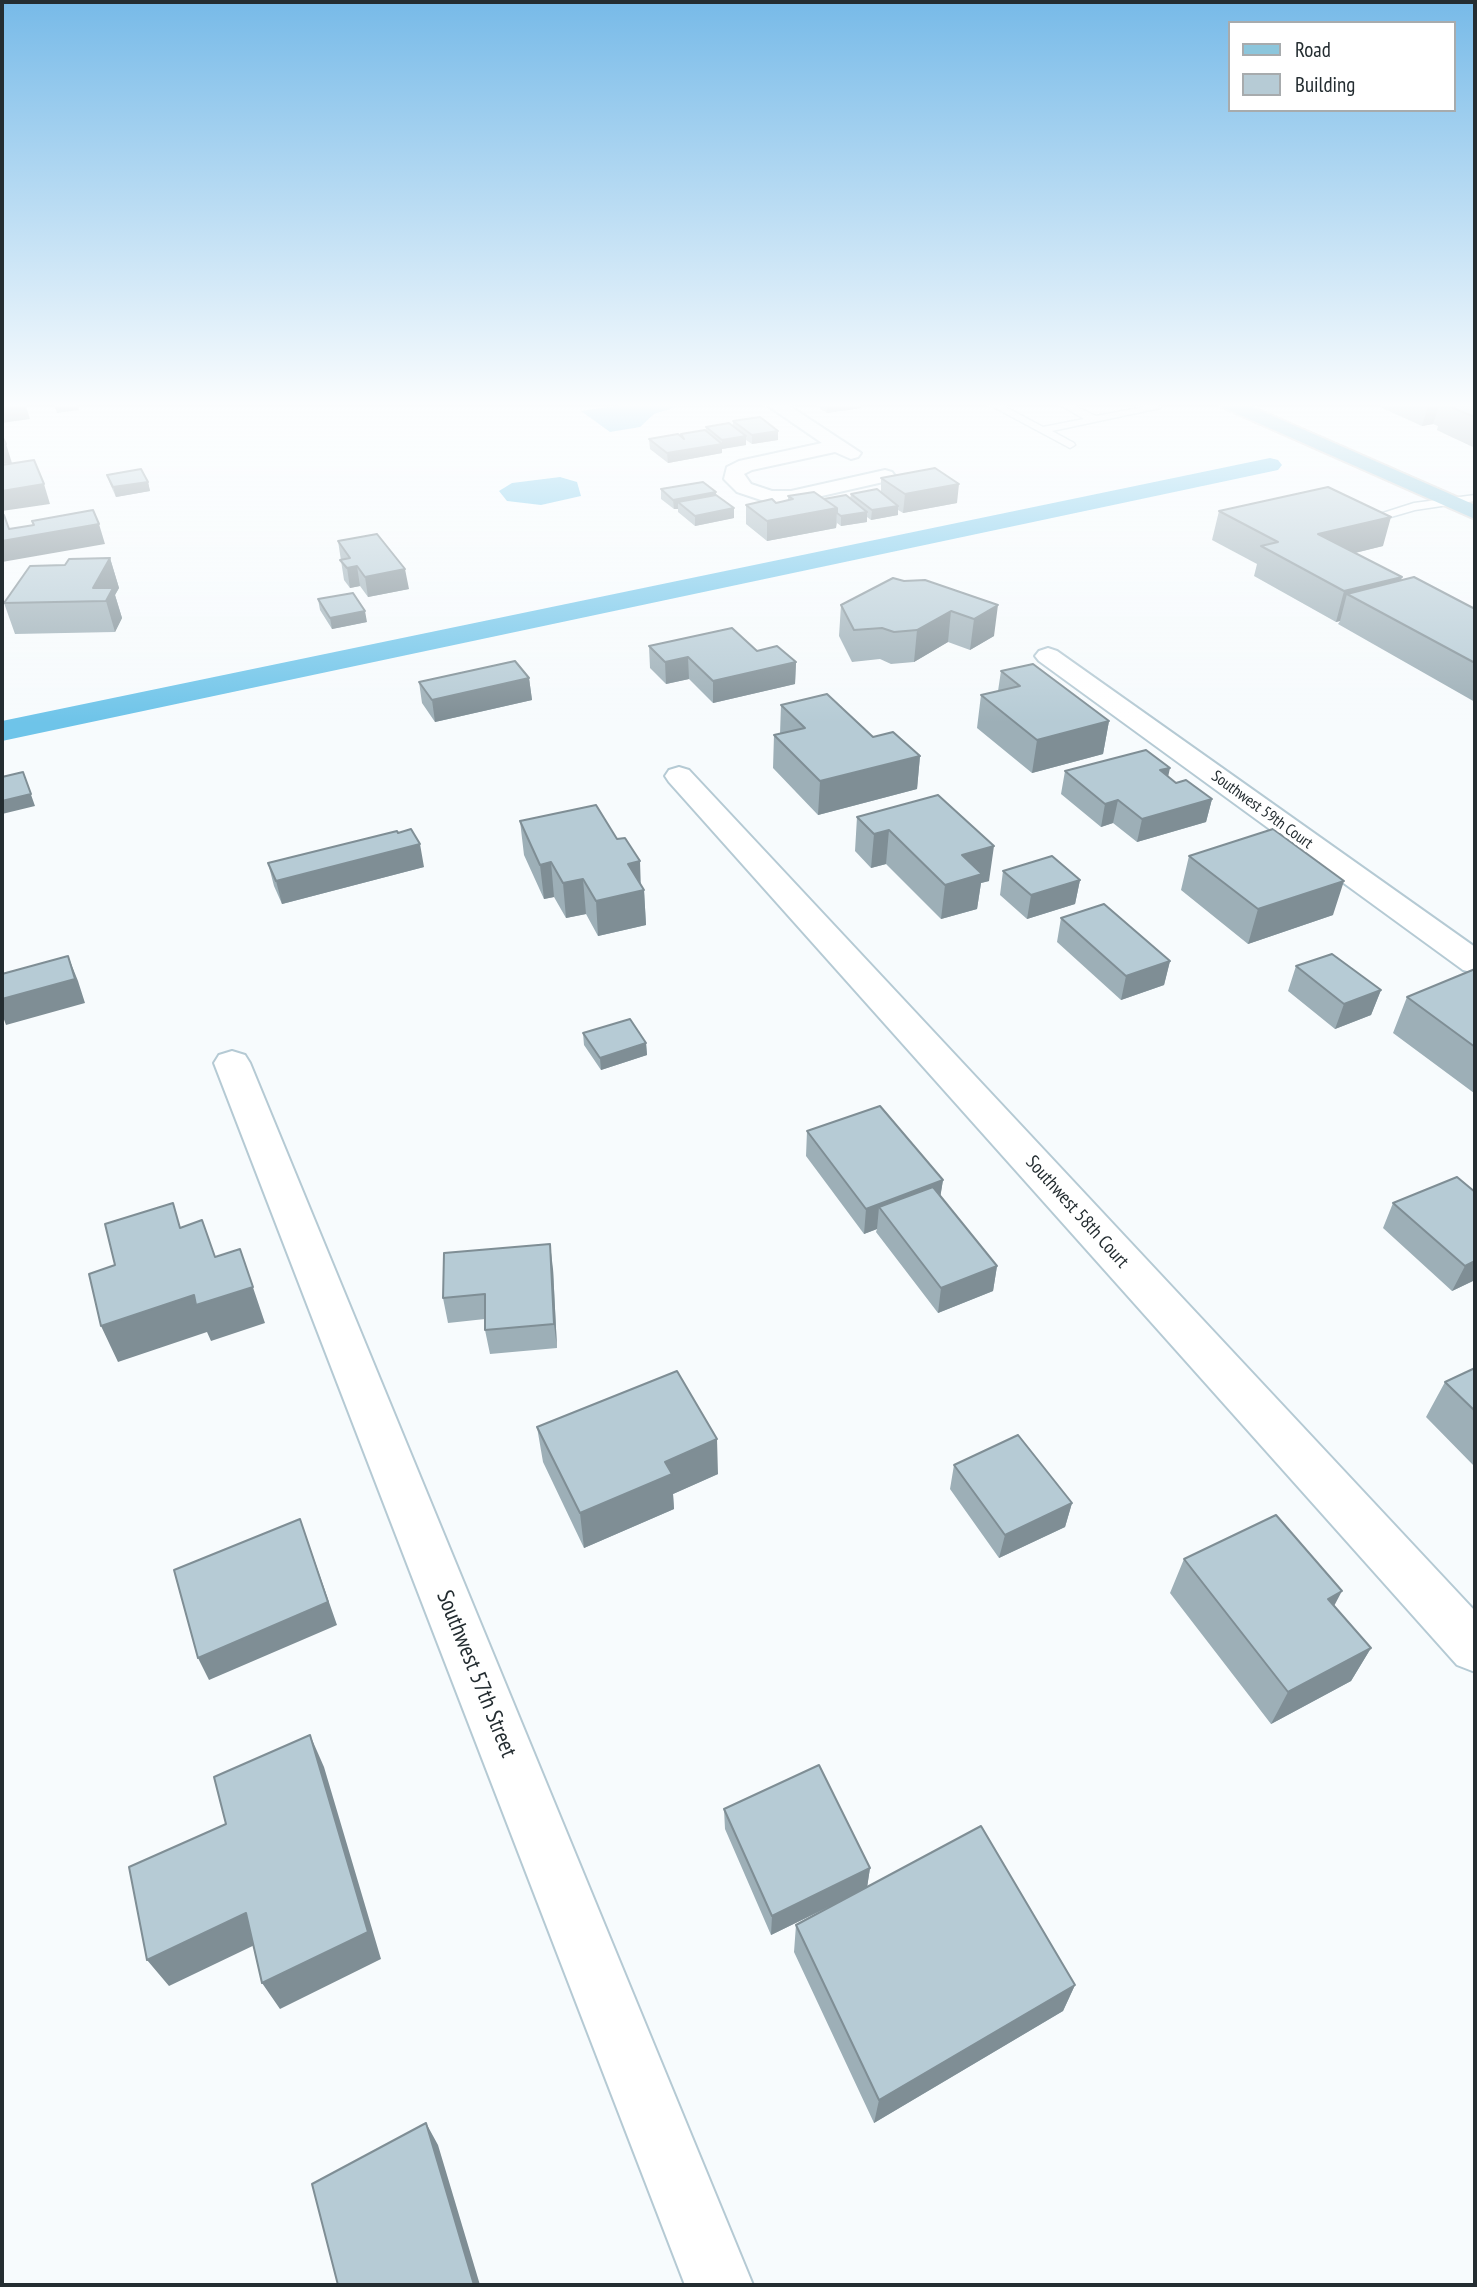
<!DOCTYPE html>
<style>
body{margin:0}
#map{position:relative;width:1477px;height:2287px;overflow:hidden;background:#f7fbfd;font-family:"PT Sans Narrow",sans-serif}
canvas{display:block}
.frame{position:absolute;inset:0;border:4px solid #242d31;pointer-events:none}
.legend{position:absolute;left:1228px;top:21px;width:228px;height:91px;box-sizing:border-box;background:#fff;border:2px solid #a7abad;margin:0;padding:9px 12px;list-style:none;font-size:21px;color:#242d31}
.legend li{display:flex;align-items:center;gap:14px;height:35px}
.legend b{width:35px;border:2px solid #a7abad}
</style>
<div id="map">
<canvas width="1477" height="2287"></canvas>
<div class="frame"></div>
<ul class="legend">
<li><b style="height:9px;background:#8cc6dc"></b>Road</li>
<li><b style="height:19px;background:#b6cbd5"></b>Building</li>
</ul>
</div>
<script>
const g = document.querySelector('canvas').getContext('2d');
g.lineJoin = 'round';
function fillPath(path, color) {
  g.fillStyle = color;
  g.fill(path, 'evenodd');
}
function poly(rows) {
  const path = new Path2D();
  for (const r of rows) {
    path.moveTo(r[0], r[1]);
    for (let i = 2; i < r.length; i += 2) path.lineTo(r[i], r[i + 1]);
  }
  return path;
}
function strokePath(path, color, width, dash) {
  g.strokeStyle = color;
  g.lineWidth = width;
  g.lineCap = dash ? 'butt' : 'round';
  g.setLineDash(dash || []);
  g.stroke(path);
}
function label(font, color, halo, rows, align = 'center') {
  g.font = font + ' "PT Sans Narrow",sans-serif';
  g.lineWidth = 7;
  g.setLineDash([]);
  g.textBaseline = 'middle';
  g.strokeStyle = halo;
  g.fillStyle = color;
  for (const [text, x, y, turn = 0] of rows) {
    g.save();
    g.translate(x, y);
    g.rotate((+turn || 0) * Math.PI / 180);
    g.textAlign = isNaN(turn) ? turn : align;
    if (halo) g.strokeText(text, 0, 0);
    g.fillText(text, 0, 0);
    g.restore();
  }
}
fillPath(poly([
 [637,403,723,403,727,405,679,406,654,414,640,427,610,432,581,411],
 [560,477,577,482,581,496,541,505,507,501,499,491,512,483]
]), '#6ec4e9');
fillPath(poly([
 [1270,458,1278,460,1282,465,1278,470,2,741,2,721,1270,458]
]), '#6ec4e9');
const service = poly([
 [986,403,998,403,1043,427,1084,419,1057,403,1069,403,1096,416,1144,407,1138,403,1151,403,1160,408,1052,431,1074,443,1075,445,1070,448,986,403],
 [1475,495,1475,501,1415,510,1370,523,1364,519,1414,503,1475,495]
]);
const minor = poly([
 [764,403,785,403,861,453,858,457,851,459,835,452,752,470,744,474,751,484,772,491,791,491,885,470,892,472,895,476,892,480,791,503,770,503,737,492,724,479,727,467,739,461,822,443,764,403],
 [1048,648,1057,651,1475,947,1475,973,1463,970,1039,661,1035,656,1039,651,1048,648],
 [679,767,689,770,1475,1611,1475,1672,1457,1665,669,782,665,776,669,770,679,767],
 [232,1051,245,1055,250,1063,753,2285,685,2285,214,1063,219,1055,232,1051]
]);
const primary = poly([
 [1220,403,1243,403,1475,505,1475,519,1222,407,1220,403]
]);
strokePath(service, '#b5cad4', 3);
strokePath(minor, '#b5cad4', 4);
strokePath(primary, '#d3d5d6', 4);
fillPath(service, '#fff');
fillPath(minor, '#fff');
fillPath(primary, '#8cc6dc');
fillPath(poly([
 [816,403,861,403,861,408,827,413,816,405],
 [1380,403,1475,403,1475,448,1445,434,1437,430,1438,426,1433,424,1422,426,1380,407,1381,403],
 [733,421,778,431,778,440,752,444,746,440,746,445,722,449,722,453,668,463,650,449,649,439,681,436,681,434,706,431,706,427,733,426],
 [107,475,148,482,150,491,116,497,110,484],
 [881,478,957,503,903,513,898,510,898,515,871,520,867,517,867,522,841,526,837,523,836,528,767,541,746,524,746,505,776,503,788,500,788,496,824,499,850,499,851,494,881,492],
 [661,489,716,495,734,508,734,518,695,526,678,512,678,509,674,509,661,499],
 [1219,511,1383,546,1355,553,1402,577,1400,581,1475,609,1475,702,1338,624,1340,621,1336,622,1254,576,1257,564,1212,540],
 [338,541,409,589,368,597,360,586,350,588,344,580],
 [110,558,119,588,115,595,122,618,115,632,15,634,4,603,65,565],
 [925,580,994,636,970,650,948,642,914,662,891,664,880,659,852,662,839,636,841,605,904,581],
 [318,599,367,622,332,629,320,610],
 [649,646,757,651,796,662,795,684,713,703,689,679,666,684,650,668],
 [1001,671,1109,721,1103,754,1032,773,977,728,981,695,998,691],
 [529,678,532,700,435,722,422,703,419,682],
 [781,705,873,737,920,756,917,789,818,815,773,768,774,735,780,734],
 [1065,771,1168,777,1176,783,1212,799,1206,822,1137,842,1113,823,1101,827,1061,794],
 [938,795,989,881,981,883,977,909,941,919,886,864,871,868,855,851,857,817],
 [520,821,617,839,644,890,646,925,598,936,586,914,566,918,554,897,544,899,524,855],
 [1189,856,1333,915,1248,944,1181,890],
 [268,863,424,867,282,904,274,886],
 [1003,871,1080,880,1075,904,1027,919,1000,895],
 [1061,918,1170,961,1164,985,1121,1000,1057,942],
 [1296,966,1381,990,1371,1015,1335,1029,1288,991],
 [1475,969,1475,1093,1474,1093,1393,1033,1407,997],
 [583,1033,646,1043,647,1055,601,1070,584,1045],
 [807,1131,943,1180,940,1197,997,1266,993,1291,938,1313,876,1232,877,1229,864,1234,806,1156],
 [1475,1192,1475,1280,1452,1291,1383,1228,1393,1203],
 [553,1269,557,1348,490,1354,485,1330,485,1319,448,1323,443,1298],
 [1475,1368,1475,1467,1426,1417,1445,1382],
 [537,1427,718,1474,673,1494,674,1509,584,1548,543,1462],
 [954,1465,1072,1503,1065,1527,999,1558,950,1489],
 [1184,1559,1334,1606,1371,1648,1351,1681,1271,1724,1170,1593],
 [724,1809,870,1868,867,1887,1075,1985,1063,2011,874,2123,794,1952,796,1925,843,1900,771,1935,725,1829]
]), '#9dafb7');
fillPath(poly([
 [14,403,25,403,30,419,2,423,2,404],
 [66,403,77,403,79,410,57,413,54,404],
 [837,403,861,403,861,408,827,413,827,404],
 [1429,403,1440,403,1433,424,1422,426],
 [778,431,778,440,752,444,752,435],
 [746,436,746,445,722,449,722,453,668,463,667,453,722,444,722,440],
 [6,444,12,463,2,464,2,445],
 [148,482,150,491,116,497,113,487],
 [44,484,50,504,2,511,2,491],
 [959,484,957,503,903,513,905,494],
 [716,492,716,501,678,502,678,509,674,509,673,500],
 [898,506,898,515,871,520,872,510],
 [734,508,734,518,695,526,695,516],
 [837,508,836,528,767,541,767,521],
 [867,512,867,522,841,526,841,516],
 [1391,517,1383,546,1310,564,1318,534],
 [99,524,105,544,2,562,2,541],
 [110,558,119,588,115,595,122,618,115,632,106,601,93,588],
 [357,566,360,586,350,588,347,568],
 [405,569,409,589,368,597,365,577],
 [1402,577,1392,607,1347,594,1340,621,1336,622,1344,591],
 [998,605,994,636,970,650,974,619],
 [365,611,367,622,332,629,330,618],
 [951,611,948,642,914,662,917,630],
 [688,657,689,679,666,684,665,662],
 [796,662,795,684,713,703,713,681],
 [529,678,532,700,435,722,432,700],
 [1109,721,1103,754,1032,773,1037,740],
 [920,756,917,789,818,815,820,781],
 [1170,768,1165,791,1160,770],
 [23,772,35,806,2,814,2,801],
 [1212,799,1206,822,1137,842,1142,819],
 [1118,800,1113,823,1101,827,1105,804],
 [889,830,886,864,871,868,874,834],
 [420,844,424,867,282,904,276,881],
 [994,846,989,881,981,883,977,909,941,919,945,885,962,855],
 [640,861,641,891,644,890,646,925,598,936,596,901,628,864],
 [551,862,554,897,544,899,540,865],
 [583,879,586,914,566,918,563,883],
 [1080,880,1075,904,1027,919,1031,895],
 [1344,881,1333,915,1248,944,1258,909],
 [68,956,78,981,85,1003,6,1025,2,1014,2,999],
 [1170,961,1164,985,1121,1000,1126,976],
 [1381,990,1371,1015,1335,1029,1344,1004],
 [646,1043,647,1055,601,1070,600,1058],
 [943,1180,939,1205,879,1207,877,1229,864,1234,866,1209],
 [550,1244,553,1269,557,1348,554,1324],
 [240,1249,265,1323,211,1341,207,1332,118,1362,101,1326],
 [1475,1261,1475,1280,1452,1291,1465,1266],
 [997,1266,993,1291,938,1313,941,1288],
 [717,1439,718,1474,673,1494,674,1509,584,1548,580,1513,665,1462],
 [1072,1503,1065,1527,999,1558,1005,1535],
 [300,1519,337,1625,209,1680,198,1658],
 [1342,1591,1324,1625,1328,1599],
 [1371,1648,1351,1681,1271,1724,1288,1692],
 [310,1735,324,1767,381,1959,280,2009,262,1983],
 [870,1868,867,1888,771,1935,772,1916],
 [246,1913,263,1941,169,1986,147,1960],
 [1075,1985,1063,2011,874,2123,879,2100],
 [426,2123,438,2145,480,2285,474,2285]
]), '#7f8e95');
const building = poly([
 [1446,403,1475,403,1475,417,1453,408,1446,403],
 [760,417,778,431,752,435,733,421,760,417],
 [729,423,746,436,722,440,706,427,729,423],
 [705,430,722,444,667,453,649,439,678,434,684,439,681,434,705,430],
 [2,436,6,444,2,445,2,436],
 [34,460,44,484,2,491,2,465,34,460],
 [935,468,959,484,905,494,881,478,935,468],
 [141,469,148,482,113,487,107,475,141,469],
 [703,482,716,492,673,500,661,489,703,482],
 [1328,487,1391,517,1318,534,1402,577,1344,591,1261,546,1278,542,1219,511,1328,487],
 [877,489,898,506,872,510,851,494,877,489],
 [814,492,837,508,767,521,746,505,772,499,776,503,793,499,788,496,814,492],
 [716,495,734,508,695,516,678,502,716,495],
 [846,495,867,512,841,516,837,513,837,508,824,499,846,495],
 [93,510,99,524,2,541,2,516,4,515,9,529,34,525,32,521,93,510],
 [377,534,405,569,365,577,357,566,347,568,340,560,350,558,338,541,377,534],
 [110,558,93,588,113,588,106,601,4,603,30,566,65,565,69,559,110,558],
 [1414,577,1475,609,1475,663,1347,594,1414,577],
 [893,578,904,581,925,580,998,605,974,619,951,611,917,630,894,632,882,628,854,630,841,605,893,578],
 [353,593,365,611,330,618,318,599,353,593],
 [732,628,757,651,777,646,796,662,713,681,688,657,665,662,649,646,732,628],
 [515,661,529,678,432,700,419,682,515,661],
 [1033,664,1109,721,1037,740,981,695,1020,686,1001,671,1033,664],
 [827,694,873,737,893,732,920,756,820,781,774,735,805,728,781,705,827,694],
 [1146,750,1170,768,1160,770,1176,783,1186,780,1212,799,1142,819,1118,800,1105,804,1065,771,1146,750],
 [23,772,31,794,2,801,2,777,23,772],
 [938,795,994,846,962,855,982,874,945,885,889,830,874,834,857,817,938,795],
 [596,805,617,839,625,838,640,861,628,864,644,890,596,901,583,879,563,883,551,862,540,865,520,821,596,805],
 [411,829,420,844,276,881,268,863,397,831,398,833,411,829],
 [1273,829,1344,881,1258,909,1189,856,1273,829],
 [1052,856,1080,880,1031,895,1003,871,1052,856],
 [1104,904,1170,961,1126,976,1061,918,1104,904],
 [1332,954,1381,990,1344,1004,1296,966,1332,954],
 [68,956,75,979,2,999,2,974,68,956],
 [1475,969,1475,1047,1407,997,1475,969],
 [630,1019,646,1043,600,1058,583,1033,630,1019],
 [880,1106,943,1180,866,1209,807,1131,880,1106],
 [1457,1177,1475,1192,1475,1261,1465,1266,1393,1203,1457,1177],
 [933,1187,997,1266,941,1288,879,1207,933,1187],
 [173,1203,180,1228,202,1220,215,1257,240,1249,253,1287,196,1305,194,1295,101,1326,89,1274,115,1265,105,1224,173,1203],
 [550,1244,554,1324,485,1330,485,1294,443,1298,444,1253,550,1244],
 [1475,1368,1475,1411,1445,1382,1475,1368],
 [677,1371,717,1439,665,1462,672,1474,580,1513,537,1427,677,1371],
 [1018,1435,1072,1503,1005,1535,954,1465,1018,1435],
 [1276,1515,1342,1591,1328,1599,1371,1648,1288,1692,1184,1559,1276,1515],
 [300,1519,328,1602,198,1658,174,1570,300,1519],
 [310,1735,368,1932,262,1983,246,1913,147,1960,129,1867,226,1824,214,1777,310,1735],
 [819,1765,870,1868,772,1916,724,1809,819,1765],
 [981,1826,1075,1985,879,2100,796,1925,981,1826],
 [426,2123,474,2285,338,2285,312,2184,426,2123]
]);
fillPath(building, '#b6cbd5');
strokePath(building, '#7f8e95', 2);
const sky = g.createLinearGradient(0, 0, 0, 723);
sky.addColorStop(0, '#77bae8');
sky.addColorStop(0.56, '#fbfdfe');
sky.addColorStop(1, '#fbfdfe00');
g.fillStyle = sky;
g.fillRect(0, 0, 1477, 723);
label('16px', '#242d31', '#fff', [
 ["Southwest 59th Court",1262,810,36]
]);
label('19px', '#242d31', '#fff', [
 ["Southwest 58th Court",1077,1212,48]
]);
label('23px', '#242d31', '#fff', [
 ["Southwest 57th Street",476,1674,68]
]);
</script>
